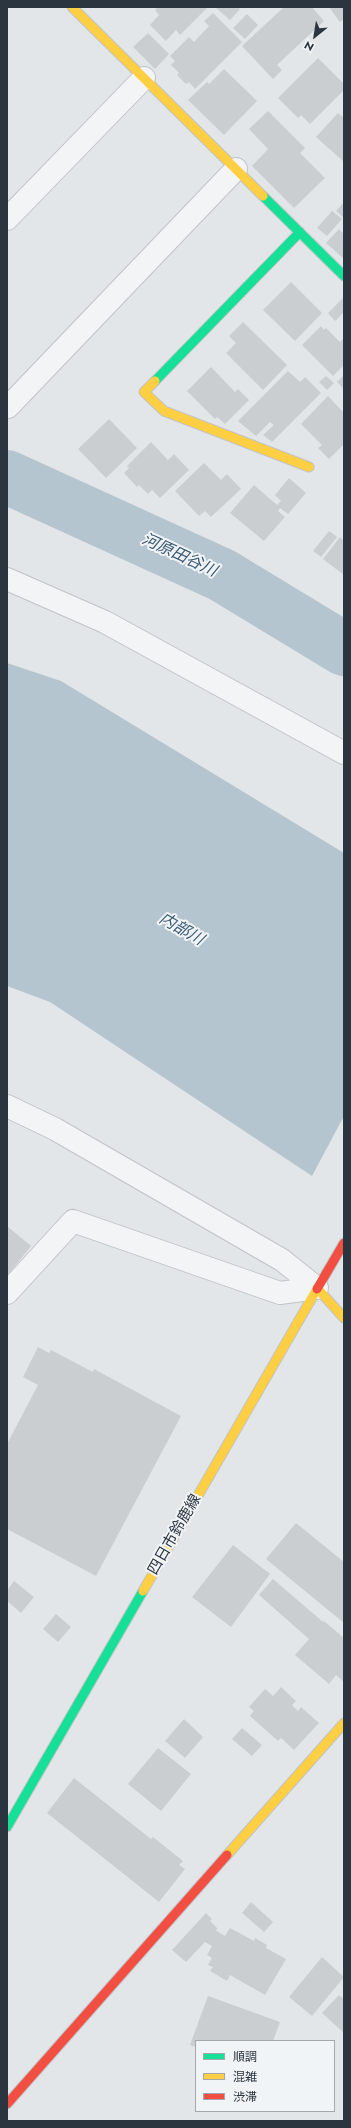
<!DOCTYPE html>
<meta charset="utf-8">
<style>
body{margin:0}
#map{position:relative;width:351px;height:2128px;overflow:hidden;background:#e3e6e8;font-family:Jost,"Noto Sans JP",sans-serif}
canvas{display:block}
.frame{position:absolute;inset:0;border:8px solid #2b3540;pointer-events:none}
.legend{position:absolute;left:195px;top:2040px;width:140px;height:72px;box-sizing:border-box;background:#f1f4f7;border:1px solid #a2a8ae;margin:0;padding:5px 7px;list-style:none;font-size:12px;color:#2b3540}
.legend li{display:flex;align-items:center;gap:8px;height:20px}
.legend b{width:20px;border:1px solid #a2a8ae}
.north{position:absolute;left:295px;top:16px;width:40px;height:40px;-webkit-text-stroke:3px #f1f4f7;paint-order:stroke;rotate:210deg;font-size:11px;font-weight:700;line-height:16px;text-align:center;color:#2b3540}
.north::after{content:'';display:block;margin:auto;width:14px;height:18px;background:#2b3540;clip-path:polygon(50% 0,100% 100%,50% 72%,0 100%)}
</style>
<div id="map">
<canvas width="351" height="2128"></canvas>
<div class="frame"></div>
<ul class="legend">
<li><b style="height:5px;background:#16e098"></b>順調</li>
<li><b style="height:5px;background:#ffcf43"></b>混雑</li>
<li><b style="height:5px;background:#f24e42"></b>渋滞</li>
</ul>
<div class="north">N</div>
</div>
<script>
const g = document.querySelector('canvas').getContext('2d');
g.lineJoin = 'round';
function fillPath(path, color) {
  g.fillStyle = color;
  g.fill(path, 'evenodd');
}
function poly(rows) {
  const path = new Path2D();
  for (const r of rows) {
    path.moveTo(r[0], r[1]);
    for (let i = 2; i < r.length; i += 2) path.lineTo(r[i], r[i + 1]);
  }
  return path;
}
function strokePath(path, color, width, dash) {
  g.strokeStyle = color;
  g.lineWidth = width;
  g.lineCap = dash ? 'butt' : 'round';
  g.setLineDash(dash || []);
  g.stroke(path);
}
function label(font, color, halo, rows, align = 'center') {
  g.font = font + ' Jost,"Noto Sans JP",sans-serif';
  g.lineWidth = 4;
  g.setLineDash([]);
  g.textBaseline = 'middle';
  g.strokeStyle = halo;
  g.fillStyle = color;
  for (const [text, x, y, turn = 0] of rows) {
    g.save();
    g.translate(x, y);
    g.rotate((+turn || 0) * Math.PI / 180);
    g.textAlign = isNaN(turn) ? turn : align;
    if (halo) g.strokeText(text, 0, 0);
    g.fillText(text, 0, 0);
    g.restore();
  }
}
fillPath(poly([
 [7,663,61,681,344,853,344,1116,312,1176,50,1002,7,986]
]), '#b4c5d0');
strokePath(poly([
 [7,477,222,575,344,649]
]), '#b4c5d0', 54);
fillPath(poly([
 [158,7,208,7,180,35,176,30,166,41,150,25,159,15,155,10],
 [215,7,237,7,240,9,230,20],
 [284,7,312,7,324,21,277,65,282,70,273,79,242,46],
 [329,7,344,7,344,19,340,22],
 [213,13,242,42,195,89,189,82,186,84,177,75,179,73,171,65,175,61,170,56,189,37,194,42,209,26,204,21],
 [247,14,258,25,245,39,233,28],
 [148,33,169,54,155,69,133,47],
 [318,58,344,84,344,90,310,124,301,115,298,118,278,98],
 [224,69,257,101,224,135,188,100,207,82,209,84],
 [268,111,305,148,300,153,325,178,294,208,252,166,268,149,249,129],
 [338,113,344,118,344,162,316,137],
 [344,202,344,218,336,211],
 [332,211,342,219,327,236,317,228],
 [339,229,344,234,344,259,326,243],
 [291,282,322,313,295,341,263,310],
 [343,298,344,312,335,321,328,313],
 [243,322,287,365,263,390,226,353,236,343,229,336],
 [321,326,324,330,326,328,340,342,344,338,344,365,333,376,302,345],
 [211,367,235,392,238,389,249,400,225,424,217,417,215,419,187,391],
 [288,371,300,382,305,377,321,393,272,442,263,435,274,425,270,422,256,436,238,421],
 [344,375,344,389,337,382],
 [326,376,334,383,327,390,319,382],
 [328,396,344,413,344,444,329,459,318,448,322,445,301,424],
 [109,419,137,448,106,478,78,449],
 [151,442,168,460,174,454,189,470,160,498,152,490,148,494,139,485,137,487,124,473,129,468,127,466],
 [204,463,221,480,227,474,241,489,211,517,205,511,199,516,175,491],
 [289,478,306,493,288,514,280,508,278,511,285,517,264,541,230,513,254,485,277,505,281,501,275,495],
 [329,531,337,537,321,557,313,551],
 [340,537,344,541,344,575,323,559],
 [7,1226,31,1246,7,1276],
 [38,1347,49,1353,51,1350,93,1372,94,1369,181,1416,96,1576,7,1529,7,1444,38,1385,23,1377],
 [296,1523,344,1562,344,1623,266,1559],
 [233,1545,270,1574,231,1627,192,1597],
 [273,1579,323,1622,324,1621,344,1638,344,1682,336,1675,329,1684,295,1655,309,1639,259,1595],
 [14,1581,34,1597,21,1613,7,1601,7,1591],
 [56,1614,71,1627,58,1642,43,1629],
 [281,1687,296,1701,292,1705,298,1711,301,1707,319,1723,294,1750,281,1738,278,1741,250,1716,254,1711,249,1707,265,1689,273,1696],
 [184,1719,203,1737,185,1758,165,1741],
 [242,1728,262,1745,252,1756,232,1739],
 [158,1748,191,1774,161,1811,128,1784],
 [74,1778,151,1839,153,1837,183,1861,179,1865,185,1869,159,1902,47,1813],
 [251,1902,273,1922,264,1932,242,1913],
 [206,1913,212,1919,210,1921,218,1929,215,1930,225,1936,230,1928,254,1941,255,1938,267,1945,266,1948,286,1959,265,1995,230,1975,227,1981,210,1971,213,1967,208,1965,212,1958,207,1955,212,1946,205,1942,186,1962,172,1950],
 [322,1957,344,1977,312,2016,289,1997],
 [339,1995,344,1999,344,2033,322,2013],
 [208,1996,280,2022,273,2041,196,2041,196,2047,190,2045]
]), '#cbced0');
const street = poly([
 [7,219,144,78],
 [8,407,236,169],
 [7,579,105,622,344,753],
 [7,1106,55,1129,282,1260,317,1288],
 [7,1293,73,1221,280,1293,317,1288]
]);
const fast = poly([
 [263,196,344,276],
 [155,381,300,232],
 [7,1827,143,1591]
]);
const slow = poly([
 [72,7,263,196],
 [155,381,144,392,164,411,309,467],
 [317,1288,344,1318],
 [143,1591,317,1289],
 [227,1855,344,1723]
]);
const jam = poly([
 [317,1289,344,1243],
 [7,2104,227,1855]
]);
strokePath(street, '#c1c4c6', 24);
strokePath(fast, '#c1c4c6', 11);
strokePath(slow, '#c1c4c6', 11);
strokePath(jam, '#c1c4c6', 11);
strokePath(street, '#f2f4f5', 22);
strokePath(fast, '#16e098', 9);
strokePath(slow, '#ffcf43', 9);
strokePath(jam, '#f24e42', 9);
label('15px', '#2b3540', '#f1f4f7', [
 ["四日市鈴鹿線",175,1535,-60]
]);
label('italic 16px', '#385871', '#f1f4f7', [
 ["河原田谷川",179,556,25],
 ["内部川",181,930,30]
]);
</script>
